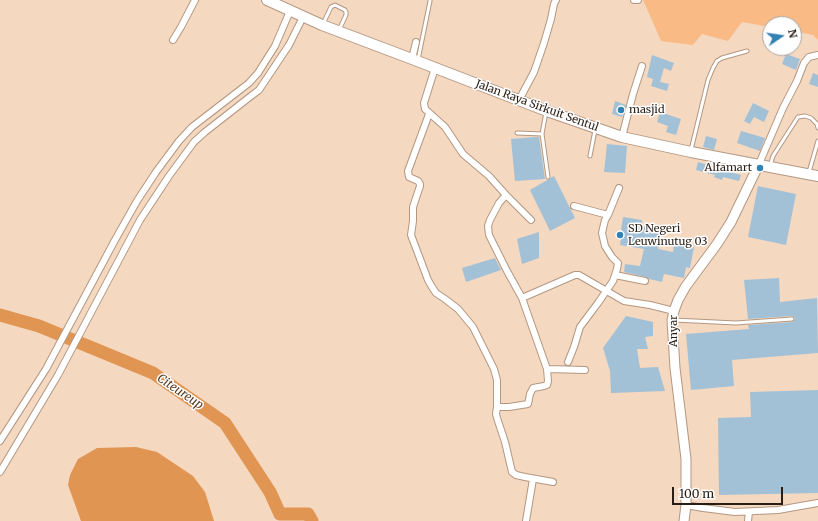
<!DOCTYPE html>
<style>
body{margin:0}
#map{position:relative;width:818px;height:521px;overflow:hidden;background:#f5d8c0;font-family:Merriweather,serif}
canvas{display:block}
.north{position:absolute;left:762px;top:16px;width:40px;height:40px;box-sizing:border-box;background:#fff;border:1px solid #a9a5a1;border-radius:50%;rotate:77deg;font-size:11px;font-weight:700;line-height:16px;text-align:center;color:#291e15}
.north::after{content:'';display:block;margin:auto;width:14px;height:18px;background:#3382b4;clip-path:polygon(50% 0,100% 100%,50% 72%,0 100%)}
.scale{position:absolute;left:672px;top:487px;width:111px;height:18px;box-sizing:border-box;border:2px solid #291e15;border-top:0;padding-left:5px;font-size:12px;line-height:14px;white-space:nowrap;color:#291e15;-webkit-text-stroke:3px #fff;paint-order:stroke}
</style>
<div id="map">
<canvas width="818" height="521"></canvas>
<div class="north">N</div>
<div class="scale">100 m</div>
</div>
<script>
const g = document.querySelector('canvas').getContext('2d');
g.lineJoin = 'round';
function fillPath(path, color) {
  g.fillStyle = color;
  g.fill(path, 'evenodd');
}
function poly(rows) {
  const path = new Path2D();
  for (const r of rows) {
    path.moveTo(r[0], r[1]);
    for (let i = 2; i < r.length; i += 2) path.lineTo(r[i], r[i + 1]);
  }
  return path;
}
function strokePath(path, color, width, dash) {
  g.strokeStyle = color;
  g.lineWidth = width;
  g.lineCap = dash ? 'butt' : 'round';
  g.setLineDash(dash || []);
  g.stroke(path);
}
function label(font, color, halo, rows, align = 'center') {
  g.font = font + ' Merriweather,serif';
  g.lineWidth = 3;
  g.setLineDash([]);
  g.textBaseline = 'middle';
  g.strokeStyle = halo;
  g.fillStyle = color;
  for (const [text, x, y, turn = 0] of rows) {
    g.save();
    g.translate(x, y);
    g.rotate((+turn || 0) * Math.PI / 180);
    g.textAlign = isNaN(turn) ? turn : align;
    if (halo) g.strokeText(text, 0, 0);
    g.fillText(text, 0, 0);
    g.restore();
  }
}
fillPath(poly([
 [643,0,818,0,818,40,813,35,794,31,794,24,770,24,770,27,742,22,728,41,702,34,693,45,661,41]
]), '#f9ba85');
fillPath(poly([
 [136,447,157,452,193,476,205,492,214,521,81,521,68,485,70,475,78,459,97,448]
]), '#e09552');
strokePath(poly([
 [0,315,39,326,153,373,225,423,270,492,280,514,308,514,312,521]
]), '#e09552', 13);
fillPath(poly([
 [786,54,800,59,796,70,782,64],
 [652,55,674,63,671,71,664,68,660,82,669,84,667,91,651,86,653,79,647,77],
 [813,73,818,75,818,87,809,84],
 [615,101,626,105,622,117,612,114],
 [753,103,769,111,764,122,754,117,750,124,744,121],
 [660,112,681,119,676,135,666,132,668,126,657,122],
 [741,131,765,138,760,151,737,143],
 [706,136,717,139,714,150,703,147],
 [535,137,539,137,545,179,515,181,511,139],
 [607,144,627,146,625,173,604,172],
 [698,162,715,167,715,168,722,170,741,175,739,181,723,177,722,180,714,177,715,175,696,170],
 [554,176,575,218,550,231,530,190],
 [758,186,796,194,786,245,748,237],
 [623,217,642,220,641,226,661,230,658,249,673,252,674,243,694,247,690,268,686,267,684,278,664,274,662,282,649,279,646,277,624,272,625,264,640,266,644,249,620,245,622,230,621,230],
 [539,232,539,258,522,264,517,239],
 [495,258,501,270,466,282,462,268],
 [779,278,780,302,817,298,818,353,732,360,734,386,691,390,686,334,749,329,748,325,792,322,794,321,795,318,792,316,748,319,744,280],
 [626,316,653,322,653,336,645,337,648,349,637,349,640,368,658,367,665,391,611,393,610,371,603,348],
 [818,390,818,493,719,495,718,418,751,417,750,392]
]), '#a2c1d7');
const lane = poly([
 [323,24,331,7,335,5,345,10,346,12,346,15,339,30],
 [418,60,430,1],
 [546,112,542,134,548,177],
 [517,133,542,134],
 [691,150,708,80,713,68,717,61,722,58,747,51],
 [590,156,595,130],
 [770,166,773,156,798,117,805,116,811,118,817,124,818,128],
 [809,172,818,141],
 [674,320,736,323,792,319]
]);
const street = poly([
 [634,0,638,0],
 [173,40,181,27,195,0],
 [412,59,416,42],
 [435,68,424,103,425,109,445,127,463,154,489,176,506,195,499,203,490,220,488,226,489,235,507,271,522,298,547,369,585,370],
 [519,100,534,72,544,43,551,19,554,4,556,0],
 [429,114,408,171,409,177,418,181,420,184,420,186,413,207,413,221,411,235,428,280,432,287,436,293,445,299,458,309,473,327,494,369,497,380,497,407,496,414,498,421,505,442,512,472,516,475,525,477,553,482],
 [622,137,633,94,642,66],
 [759,164,783,108,797,81,804,63,809,57,818,55],
 [506,195,531,220],
 [574,206,608,215],
 [615,275,645,281],
 [522,298,575,275,579,275,624,301,650,305,674,311],
 [568,362,574,347,580,327,598,303,613,281,617,269,618,263,612,257,605,246,602,233,605,220,608,215,619,188],
 [497,407,509,407,528,404,530,394,533,388,544,386,547,385,548,381,547,369],
 [0,441,46,369,115,240,137,201,156,172,179,141,192,127,249,83,258,73,275,46,290,11],
 [0,472,58,375,140,220,169,176,194,142,205,132,251,96,259,90,289,45,303,17],
 [686,505,703,508,735,512,778,510,812,504,818,503],
 [526,521,533,479],
 [748,521,749,512]
]);
const secondary = poly([
 [684,521,686,505,686,459,675,368,672,320,674,311,678,300,686,286,717,244,731,222,759,164]
]);
const primary = poly([
 [267,0,322,25,412,59,547,111,622,137,691,152,818,176]
]);
strokePath(lane, '#b39781', 5);
strokePath(street, '#b39781', 8);
strokePath(secondary, '#b39781', 11);
strokePath(primary, '#b39781', 12);
strokePath(lane, '#fff', 3);
strokePath(street, '#fff', 6);
strokePath(secondary, '#fff', 9);
strokePath(primary, '#fff', 10);
for (const [x, y, r, color] of [
 [621,110,4,"#3382b4"],
 [760,168,4,"#3382b4"],
 [620,235,4,"#3382b4"]
]) {
  const dot = new Path2D();
  dot.arc(x, y, r, 0, 2 * Math.PI);
  g.fillStyle = color;
  g.fill(dot);
  strokePath(dot, '#fff', 1.5);
}
label('11px', '#291e15', '#fff', [
 ["Jalan Raya Sirkuit Sentul",537,106,20],
 ["Anyar",674,331,-90]
]);
label('11px', '#291e15', '#fff', [
 ["masjid",629,110],
 ["Alfamart",752,168,"right"],
 ["SD Negeri",628,229],
 ["Leuwinutug 03",628,242]
], 'left');
label('italic 12px', '#5a3b1f', '#fff', [
 ["Citeureup",180,392,34]
]);
</script>
